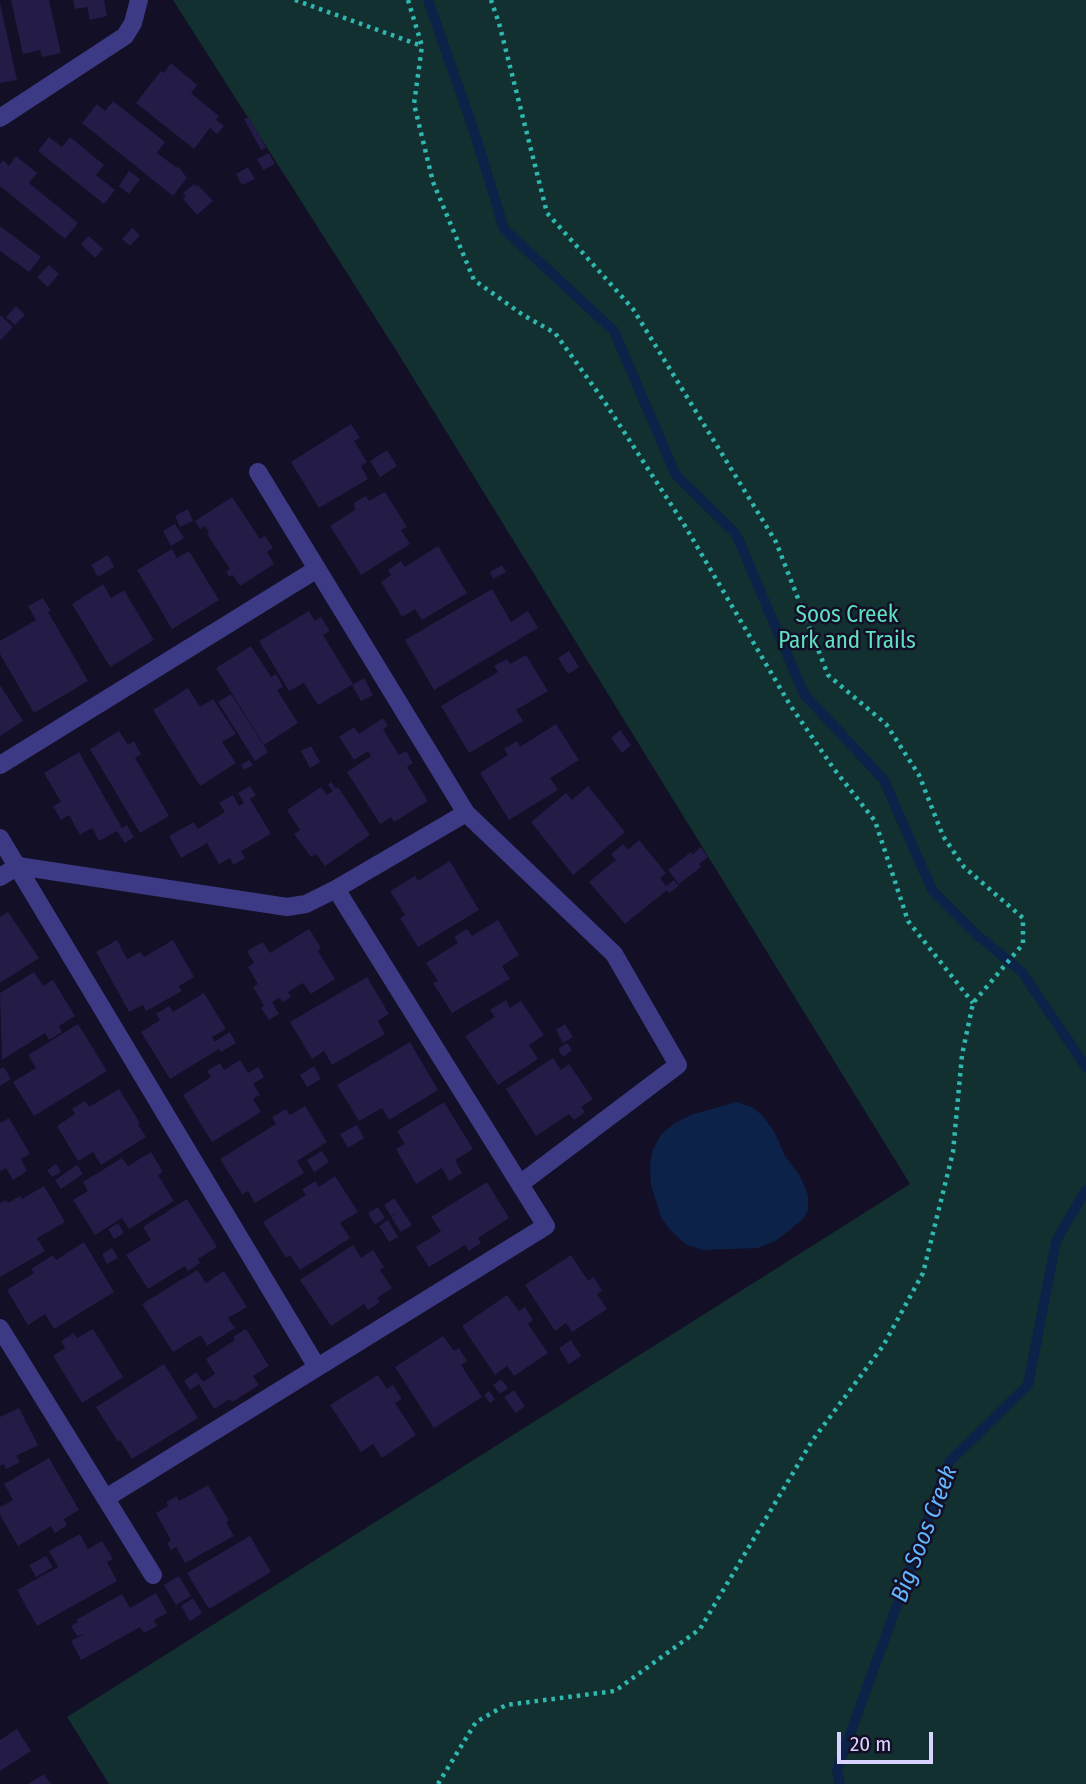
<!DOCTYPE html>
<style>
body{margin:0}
#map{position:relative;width:1086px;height:1784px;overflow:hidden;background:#130f26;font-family:"Fira Sans Condensed",sans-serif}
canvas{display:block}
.scale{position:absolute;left:837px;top:1732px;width:96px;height:32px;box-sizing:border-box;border:4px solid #d9d4ff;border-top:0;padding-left:9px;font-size:21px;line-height:24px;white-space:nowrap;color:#d9d4ff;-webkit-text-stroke:5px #130f26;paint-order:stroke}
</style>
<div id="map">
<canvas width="1086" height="1784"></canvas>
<div class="scale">20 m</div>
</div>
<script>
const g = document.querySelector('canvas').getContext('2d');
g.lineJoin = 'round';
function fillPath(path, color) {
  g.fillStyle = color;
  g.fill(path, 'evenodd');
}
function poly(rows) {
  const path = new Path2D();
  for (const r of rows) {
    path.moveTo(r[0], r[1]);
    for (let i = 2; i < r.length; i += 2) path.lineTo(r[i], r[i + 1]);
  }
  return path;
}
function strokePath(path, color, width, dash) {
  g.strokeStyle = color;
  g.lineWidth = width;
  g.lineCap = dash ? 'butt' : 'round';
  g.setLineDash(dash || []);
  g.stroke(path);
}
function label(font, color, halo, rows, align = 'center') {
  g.font = font + ' "Fira Sans Condensed",sans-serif';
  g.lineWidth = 5;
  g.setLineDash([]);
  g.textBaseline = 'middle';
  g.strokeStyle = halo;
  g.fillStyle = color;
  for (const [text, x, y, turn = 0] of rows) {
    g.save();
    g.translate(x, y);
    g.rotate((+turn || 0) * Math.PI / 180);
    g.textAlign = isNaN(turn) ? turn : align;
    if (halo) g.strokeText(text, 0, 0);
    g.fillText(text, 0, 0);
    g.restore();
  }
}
fillPath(poly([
 [173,0,1086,0,1086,1784,109,1784,67,1717,910,1184,396,350]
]), '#12302f');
fillPath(poly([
 [736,1102,752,1107,762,1115,775,1133,785,1156,800,1176,808,1195,808,1210,803,1219,786,1233,775,1241,758,1248,703,1250,687,1245,670,1230,661,1217,651,1185,650,1165,653,1149,661,1135,673,1124,691,1115]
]), '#0c2248');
strokePath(poly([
 [428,0,475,134,504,229,614,331,676,475,736,534,804,694,884,780,932,890,976,934,1022,972,1086,1067],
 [840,1784,837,1770,949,1462,1028,1385,1056,1241,1086,1190]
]), '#0c2248', 10);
fillPath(poly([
 [11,0,49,0,61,53,42,57,40,50,23,54],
 [73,0,104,0,107,16,90,20,87,7,75,9],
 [0,3,17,80,0,83],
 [171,63,197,85,191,93,219,116,216,120,224,126,217,134,210,128,194,149,136,103,161,71,164,73],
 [113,101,165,142,157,153,177,168,178,166,187,178,173,196,82,123,97,104,105,111],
 [249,117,266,148,261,150,244,119],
 [49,137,62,147,70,137,104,165,96,175,115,190,104,204,38,151],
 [269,153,275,164,263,170,257,159],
 [16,156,37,173,29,183,78,223,65,239,0,186,0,164,3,160,9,166],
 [248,167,255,179,242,185,236,174],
 [129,171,140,179,129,194,119,186],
 [194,184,196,186,198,185,213,201,197,215,183,199,186,196,183,193],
 [0,226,41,257,29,272,0,251],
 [132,228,140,235,130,246,122,239],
 [89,236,103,249,95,258,81,244],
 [49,265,59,274,48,287,37,277],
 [16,306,25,315,15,325,6,317],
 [0,315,13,327,1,340,0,339],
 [351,424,360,438,354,441,367,462,361,466,368,479,319,508,291,462],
 [387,450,397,466,380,477,370,461],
 [385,492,407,527,401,530,410,544,361,575,330,526,355,510,354,503,366,496,369,501],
 [232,497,260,539,265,536,273,548,267,552,274,564,240,586,233,575,229,577,226,572,230,569,207,534,209,533,205,526,200,529,195,521],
 [188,509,193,521,180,527,175,516],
 [175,524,184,538,171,546,163,531],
 [438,546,467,593,422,620,415,609,402,617,381,582,391,575,388,570,401,561,405,567],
 [172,549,177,558,189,551,219,600,172,629,137,570],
 [108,555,114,567,98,577,91,565],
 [502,565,506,572,493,579,490,572],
 [103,584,111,598,124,590,154,640,110,667,72,604],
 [492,589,511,622,528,611,538,628,434,690,405,640],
 [43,598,51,611,48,612,88,681,34,713,0,654,0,641,36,620,28,606],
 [309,611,315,621,321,617,330,631,323,635,353,684,318,705,304,683,289,691,259,641],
 [251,646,271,677,276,674,283,687,277,690,298,723,264,745,216,668],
 [569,651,579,667,568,674,558,658],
 [526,655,548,691,516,710,523,721,469,753,441,706,498,672,494,666,507,659,510,664],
 [364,678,373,695,361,701,352,685],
 [0,685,23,721,0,736],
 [188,688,200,707,213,699,236,734,222,742,236,763,200,786,153,710],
 [231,694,268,752,255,761,218,702],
 [383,718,388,726,383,729,399,755,406,751,413,763,407,767,428,801,394,822,391,817,380,824,347,772,371,756,368,751,354,760,339,737,354,727,359,734],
 [556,724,579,760,550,778,558,790,509,820,480,773,508,755,504,749,517,741,520,747],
 [620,730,631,745,622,753,611,738],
 [119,731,128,745,134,741,141,754,135,758,169,816,140,833,90,749],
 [311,746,320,762,310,768,301,751],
 [79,752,122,828,127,825,134,837,125,843,117,831,99,841,92,828,80,835,69,815,61,820,53,806,61,802,44,773],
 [249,760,253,765,244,770,241,765],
 [331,782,336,789,338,787,370,835,325,866,316,854,311,857,294,834,300,830,287,810,321,787,327,795,333,791,328,785],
 [250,786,256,795,250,799,271,834,241,851,245,858,233,865,230,858,219,864,207,843,181,858,169,836,194,822,198,829,225,812,219,803,233,795,239,806,244,803,238,793],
 [588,786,625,832,573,875,531,822,566,793,572,800],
 [639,840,666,873,660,878,666,886,674,880,679,886,669,893,667,890,625,924,589,882,616,860,611,854,623,844,628,850],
 [701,847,708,857,699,864,701,867,679,884,668,870,691,852,692,855],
 [450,861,479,910,418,947,400,918,405,915,390,891,415,876,418,881],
 [8,912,39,958,0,983,0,917],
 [498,920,519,955,502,966,510,979,452,1013,433,983,438,981,426,963,458,943,454,937,467,929,472,936],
 [309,929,321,948,318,951,335,979,311,994,303,983,288,992,291,997,283,1002,279,998,272,1002,279,1014,269,1020,261,1008,264,1006,253,987,258,984,248,967,254,963,247,951,263,942,270,953],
 [117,940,127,959,140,952,144,957,173,940,194,977,179,986,182,991,146,1011,143,1005,129,1012,96,952],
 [34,972,43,986,53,980,75,1016,59,1026,62,1032,49,1040,45,1033,2,1060,0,993],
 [367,977,389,1014,378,1021,385,1034,332,1065,324,1051,312,1059,290,1022],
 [204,993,226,1029,212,1037,214,1042,230,1032,236,1043,221,1052,219,1049,170,1079,141,1032,160,1020,156,1014,169,1006,173,1012],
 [506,1000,510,1008,521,1001,544,1035,529,1045,538,1059,498,1085,465,1036,495,1017,490,1010],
 [78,1024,107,1071,34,1116,13,1082,36,1068,28,1055],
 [565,1024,573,1037,563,1043,556,1030],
 [410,1042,438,1090,389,1120,382,1108,359,1121,337,1085],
 [567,1043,572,1050,563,1057,558,1049],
 [553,1058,561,1070,569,1064,593,1099,581,1107,585,1112,574,1120,569,1114,536,1136,506,1089],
 [240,1060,248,1073,258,1067,264,1077,253,1084,260,1095,253,1099,261,1112,212,1142,183,1095,211,1077,207,1071,220,1063,224,1070],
 [314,1066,321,1079,307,1087,300,1075],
 [4,1067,11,1079,0,1086,0,1069],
 [119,1089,140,1123,138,1124,146,1137,101,1165,93,1152,78,1161,57,1126,75,1114,72,1109,85,1101,89,1107],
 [444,1102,473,1149,455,1160,462,1173,449,1181,442,1168,416,1184,396,1149,405,1144,397,1131],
 [305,1106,327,1142,297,1161,304,1173,255,1203,248,1191,242,1194,220,1159,276,1124,272,1117,286,1109,290,1115],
 [9,1118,30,1154,21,1159,27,1171,13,1180,6,1168,0,1171,0,1123],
 [357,1125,364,1138,348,1148,340,1134],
 [322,1151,329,1162,314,1172,307,1160],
 [151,1152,163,1172,158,1175,174,1201,129,1229,122,1218,95,1235,73,1200,88,1191,83,1182,122,1158,128,1166],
 [56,1164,61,1172,52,1177,47,1170],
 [77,1165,83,1174,61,1189,55,1180],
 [335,1176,358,1212,340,1223,350,1238,300,1270,290,1255,286,1258,263,1222,306,1195,302,1189,316,1181,319,1187],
 [487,1182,509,1218,478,1238,481,1243,469,1251,465,1245,429,1267,416,1247,441,1231,431,1217],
 [44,1186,65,1222,37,1238,45,1251,0,1277,0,1203,6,1200,8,1203,20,1196,22,1199],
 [394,1198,412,1225,401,1232,391,1217,398,1212,391,1216,384,1205],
 [187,1199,217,1247,198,1259,200,1263,188,1271,185,1266,148,1289,126,1255,151,1240,143,1227],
 [378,1207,385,1218,375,1225,368,1213],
 [388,1220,398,1237,389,1242,379,1226],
 [118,1223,124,1233,114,1239,108,1229],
 [84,1242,114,1292,54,1329,45,1314,28,1325,7,1290,34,1273,31,1269,53,1255,56,1260],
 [353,1245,361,1258,373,1250,384,1267,380,1270,392,1288,377,1298,380,1302,368,1310,364,1304,331,1326,300,1280],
 [112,1248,118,1258,107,1264,102,1254],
 [571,1255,588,1281,594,1277,602,1291,597,1294,607,1309,572,1332,566,1323,555,1331,525,1285],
 [197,1270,206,1283,224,1271,247,1307,228,1318,235,1328,207,1346,201,1335,173,1352,142,1304],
 [507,1295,519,1311,525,1307,533,1320,528,1324,548,1353,514,1376,507,1366,495,1375,462,1326],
 [93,1329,123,1377,82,1403,53,1356,65,1348,61,1341,74,1333,77,1338],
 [246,1329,269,1366,253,1376,259,1385,232,1402,230,1399,214,1409,199,1384,190,1390,184,1381,196,1372,203,1382,215,1374,206,1359,235,1340,233,1337],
 [443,1336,454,1351,459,1348,467,1361,461,1365,482,1397,434,1428,395,1367],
 [571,1340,581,1356,569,1364,559,1348],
 [164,1364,198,1418,132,1459,120,1440,118,1442,96,1407],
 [378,1375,387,1389,393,1385,402,1399,395,1403,416,1435,382,1458,373,1444,361,1452,330,1405],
 [501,1379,508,1388,500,1394,493,1385],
 [514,1390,525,1406,516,1413,504,1397],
 [489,1391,495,1399,490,1403,484,1395],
 [19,1408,38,1445,16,1456,20,1462,6,1469,4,1464,0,1466,0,1417],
 [49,1458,79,1510,64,1519,67,1525,55,1533,51,1526,18,1546,0,1515,0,1507,13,1500,4,1484],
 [208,1485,229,1521,226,1522,234,1536,185,1563,176,1547,171,1550,167,1543,171,1540,156,1513,168,1506,166,1502,177,1496,179,1501],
 [80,1534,88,1549,102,1541,113,1559,107,1562,117,1581,37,1626,17,1590,58,1567,49,1551],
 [250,1536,271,1572,209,1609,187,1573],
 [46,1556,53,1567,36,1577,29,1565],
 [179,1576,191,1596,176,1605,164,1585],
 [156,1593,167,1613,154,1620,157,1626,144,1633,140,1627,81,1660,71,1641,84,1634,77,1636,71,1626,78,1622,76,1620,122,1594,130,1608],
 [193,1598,202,1613,190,1621,181,1606],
 [17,1729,31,1751,0,1771,0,1740],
 [44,1774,51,1784,28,1784]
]), '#241b47');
strokePath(poly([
 [295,0,422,46],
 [408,0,422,46,414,104,433,182,474,280,523,315,555,333,604,401,685,526,790,705,834,769,875,821,908,921,973,1003],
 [438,1784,476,1722,506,1705,615,1691,700,1629,812,1441,883,1346,923,1273,953,1152,962,1055,973,1003,1023,944,1023,918,964,867,943,836,919,775,886,724,828,675,776,542,633,309,547,213,499,23,491,0]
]), '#2fb8b0', 4.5, [3.5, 5]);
strokePath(poly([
 [0,118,125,36,133,23,139,0],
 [258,472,466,813,614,954,678,1065,520,1184],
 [0,765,317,569],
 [0,838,317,1367],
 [0,877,18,866,287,907,306,904,336,889,466,813],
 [0,1328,153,1575],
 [106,1498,546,1226,336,889]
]), '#3d3a85', 18);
label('23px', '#5fe0c0', '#130f26', [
 ["Soos Creek",847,616],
 ["Park and Trails",847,642]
]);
label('italic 24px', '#62b6ff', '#130f26', [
 ["Big Soos Creek",925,1534,-69]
]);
</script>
